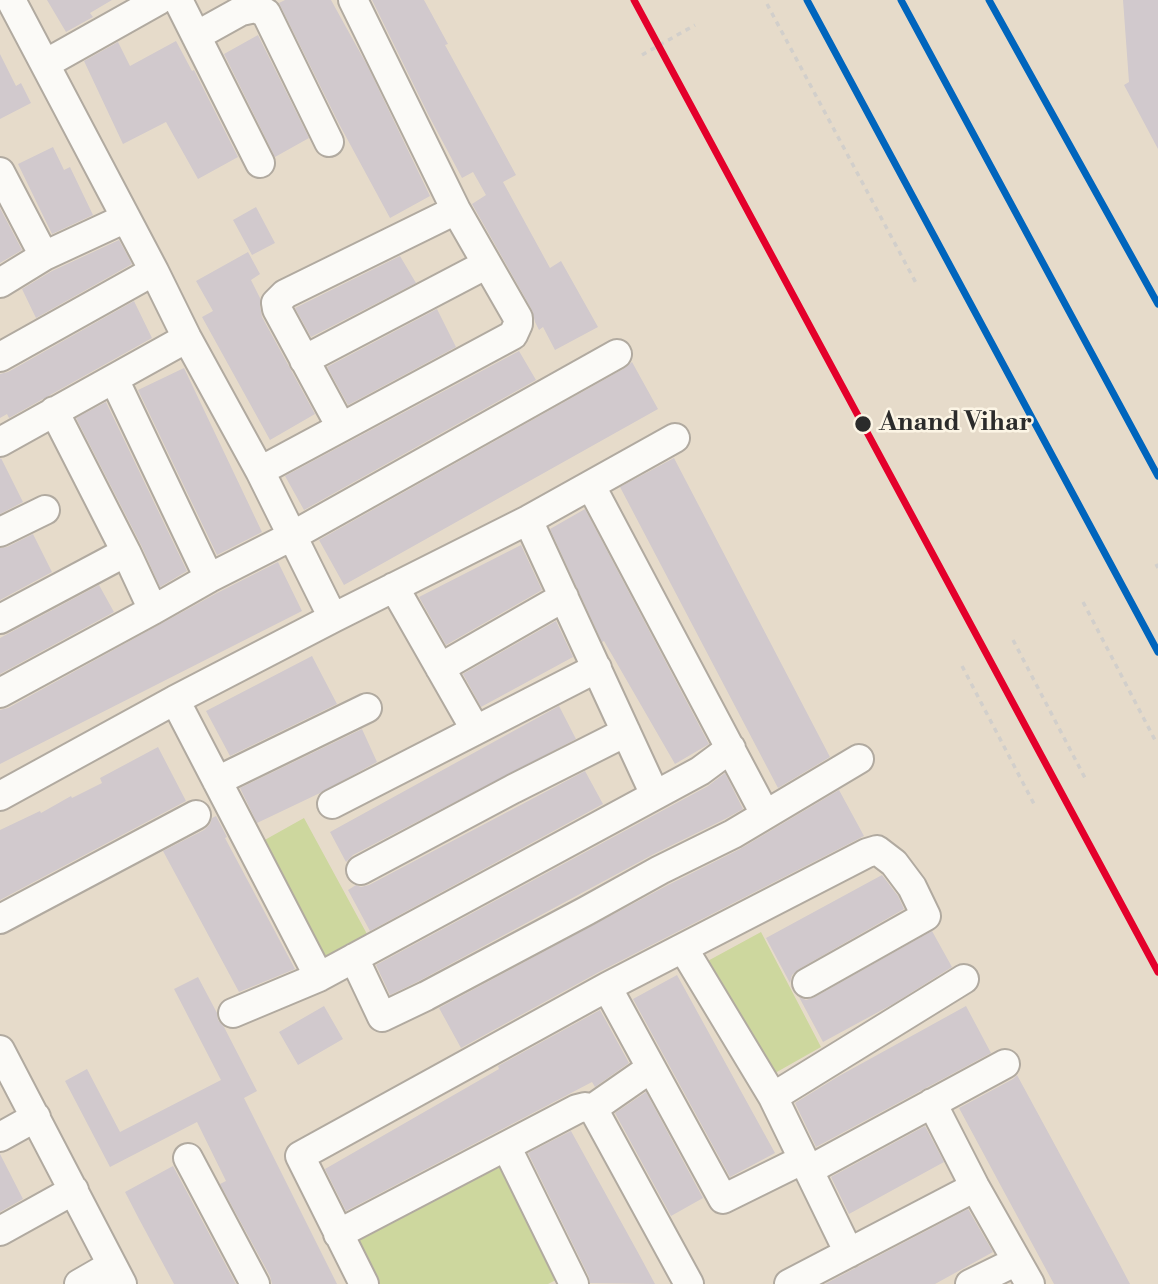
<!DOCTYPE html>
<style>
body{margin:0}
canvas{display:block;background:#e6dbca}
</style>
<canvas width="1158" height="1284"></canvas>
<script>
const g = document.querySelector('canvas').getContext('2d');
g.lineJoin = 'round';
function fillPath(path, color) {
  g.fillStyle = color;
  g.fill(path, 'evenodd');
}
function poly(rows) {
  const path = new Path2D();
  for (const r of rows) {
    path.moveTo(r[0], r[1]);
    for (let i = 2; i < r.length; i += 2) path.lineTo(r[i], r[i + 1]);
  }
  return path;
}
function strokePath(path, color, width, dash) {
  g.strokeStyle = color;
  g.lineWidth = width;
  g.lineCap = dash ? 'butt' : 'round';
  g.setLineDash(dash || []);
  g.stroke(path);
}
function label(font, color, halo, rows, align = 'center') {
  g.font = font + ' "Libre Bodoni",serif';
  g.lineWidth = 5;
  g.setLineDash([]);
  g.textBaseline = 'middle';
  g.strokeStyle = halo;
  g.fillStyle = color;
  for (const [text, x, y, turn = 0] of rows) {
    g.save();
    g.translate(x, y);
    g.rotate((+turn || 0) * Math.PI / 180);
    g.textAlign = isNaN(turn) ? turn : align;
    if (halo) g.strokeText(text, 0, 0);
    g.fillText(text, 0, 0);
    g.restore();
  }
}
fillPath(poly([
 [304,818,367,934,317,961,254,846],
 [761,932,821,1047,761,1081,704,963],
 [508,1163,564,1276,548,1284,370,1284,350,1243]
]), '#cdd79e');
fillPath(poly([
 [47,0,112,0,90,13,93,17,66,32],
 [285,0,331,0,367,65,430,196,390,218,338,122,279,3],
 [372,0,424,0,448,44,445,45,516,175,503,182,550,268,561,261,598,327,555,350,543,327,539,330,535,322,532,310,472,204,486,195,473,172,462,178,429,116],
 [1123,0,1158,0,1158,149,1124,85,1129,82],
 [258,35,309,138,275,157,224,54],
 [176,41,192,71,194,70,238,157,198,179,166,122,123,144,84,61,118,42,130,66],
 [0,54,16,86,21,83,31,103,0,119],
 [53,147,64,170,70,167,93,215,52,234,18,164],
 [256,207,275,243,252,255,233,220],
 [0,208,22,250,0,263],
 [119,240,132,264,36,318,22,289,52,271],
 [248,252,260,274,251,280,260,298,260,306,262,317,315,414,270,440,202,317,213,311,196,281],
 [400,256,416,283,311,337,295,308],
 [134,301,152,338,9,418,7,414,0,418,0,374,8,372],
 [437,309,456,347,348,405,327,367],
 [519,351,536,380,304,510,285,476],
 [632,362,658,409,344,585,319,540,625,368],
 [184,368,262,532,217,555,138,390],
 [106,402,187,571,160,587,141,545,76,418],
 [1,458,23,502,0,514,0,459],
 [674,458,830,757,778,788,620,487],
 [585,509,709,744,675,764,604,641,602,642,550,529],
 [33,534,52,572,0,600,0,548,7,547],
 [521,545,542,590,446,645,419,597],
 [278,562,302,611,0,764,0,710,8,708,217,593],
 [99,585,114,612,0,674,0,638],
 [556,621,573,657,481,707,463,674],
 [312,656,337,704,230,756,206,711],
 [559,706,576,739,353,855,346,862,330,832],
 [362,729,377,762,320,793,257,823,240,788],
 [158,747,186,801,0,900,0,830,40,811,41,813,71,796,72,798,102,783,100,778],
 [585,771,603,804,370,931,348,890,356,885,361,887,369,885],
 [725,773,743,809,725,819,652,855,419,981,390,995,376,965,708,786],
 [839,790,864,836,599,972,461,1048,439,1008,668,885,740,849],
 [216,816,227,837,225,838,295,969,239,992,163,851,204,830,210,824,212,818],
 [882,875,898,896,904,909,799,969,792,975,790,983,766,938],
 [932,931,952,967,893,1004,823,1042,799,997,806,1000,815,997],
 [677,975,775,1153,730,1177,633,999],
 [198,977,217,1013,218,1020,224,1027,257,1091,244,1098,337,1284,272,1284,270,1276,220,1184,226,1181,197,1122,110,1167,65,1081,87,1069,120,1132,221,1080,174,989],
 [324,1006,343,1039,298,1065,279,1032],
 [966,1006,991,1053,816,1147,795,1103,839,1076],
 [600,1010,629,1063,595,1087,592,1082,346,1211,325,1169,499,1069,498,1066],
 [1017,1075,1119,1263,1130,1284,1054,1284,1002,1188,959,1108,1013,1079],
 [646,1092,703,1198,671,1216,615,1113],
 [925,1126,944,1162,849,1214,831,1177],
 [571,1131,641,1258,655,1284,590,1283,589,1277,528,1153],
 [0,1154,23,1199,0,1212],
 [173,1166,236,1284,174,1284,139,1219,125,1192],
 [968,1209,993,1252,935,1284,825,1284]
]), '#d1c9cd');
const minor = poly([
 [11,0,154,271,187,338,260,471,333,618],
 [178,0,260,163],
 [196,36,241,11,255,8,266,13,329,142],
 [45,64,159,0],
 [0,172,44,256],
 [0,283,44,256,126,218],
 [0,357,154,271],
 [304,360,487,264],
 [114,379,209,578],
 [54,411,126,552,153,610],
 [341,427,277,309,276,303,285,294,456,210],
 [0,442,187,338],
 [260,471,513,335,518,324,518,318,456,210,353,0],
 [591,486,765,814],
 [528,520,655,795],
 [0,532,45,510],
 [394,587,475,729],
 [0,619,126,552],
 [440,668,564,597],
 [0,693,153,610,209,578,292,536,617,354],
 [175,700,319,977],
 [217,781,367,708],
 [0,796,175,700,333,618,528,520,675,438],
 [332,804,597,668],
 [361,870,513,789,626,732],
 [0,919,196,815],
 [683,948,773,1097,849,1253],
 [354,958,382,1017,426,996,586,911,660,870,733,834,859,759],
 [607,987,723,1199,802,1160],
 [233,1013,319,977,700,771,731,748],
 [0,1050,122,1284],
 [773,1097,964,979],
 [932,1103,975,1187,1030,1284],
 [592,1109,651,1068],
 [0,1137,36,1117],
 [506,1146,574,1284],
 [188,1158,255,1284],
 [809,1170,1005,1064],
 [0,1231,74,1190],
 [338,1234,577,1109,585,1107,592,1109,596,1114,689,1284],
 [79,1284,112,1265],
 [364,1284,300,1156,607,987,867,853,877,850,894,863,912,887,926,916,807,983],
 [789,1284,975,1187],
 [970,1284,1017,1261]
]);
strokePath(minor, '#b1aaa0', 32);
strokePath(poly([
 [767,4,916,283],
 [642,55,695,25],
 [1156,564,1158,568],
 [1083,602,1155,740],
 [1013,640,1085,778],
 [962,666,1034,804]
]), '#d2cfcb', 3.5, [5, 5]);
strokePath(minor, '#fbfaf7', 28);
strokePath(poly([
 [807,0,1158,652],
 [901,0,1158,476],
 [989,0,1158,304]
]), '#b3b1af', 5);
strokePath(poly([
 [634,0,1158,972]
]), '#e4002b', 7);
strokePath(poly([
 [807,0,1158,652],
 [901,0,1158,476],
 [989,0,1158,304]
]), '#0065bd', 7);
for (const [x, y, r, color] of [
 [863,424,9,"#2b2b2b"]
]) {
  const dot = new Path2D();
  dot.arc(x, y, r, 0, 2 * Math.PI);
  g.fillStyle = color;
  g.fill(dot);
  strokePath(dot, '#fcf5e5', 2.5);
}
label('bold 26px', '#2b2b2b', '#fcf5e5', [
 ["Anand Vihar",879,424]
], 'left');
</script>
